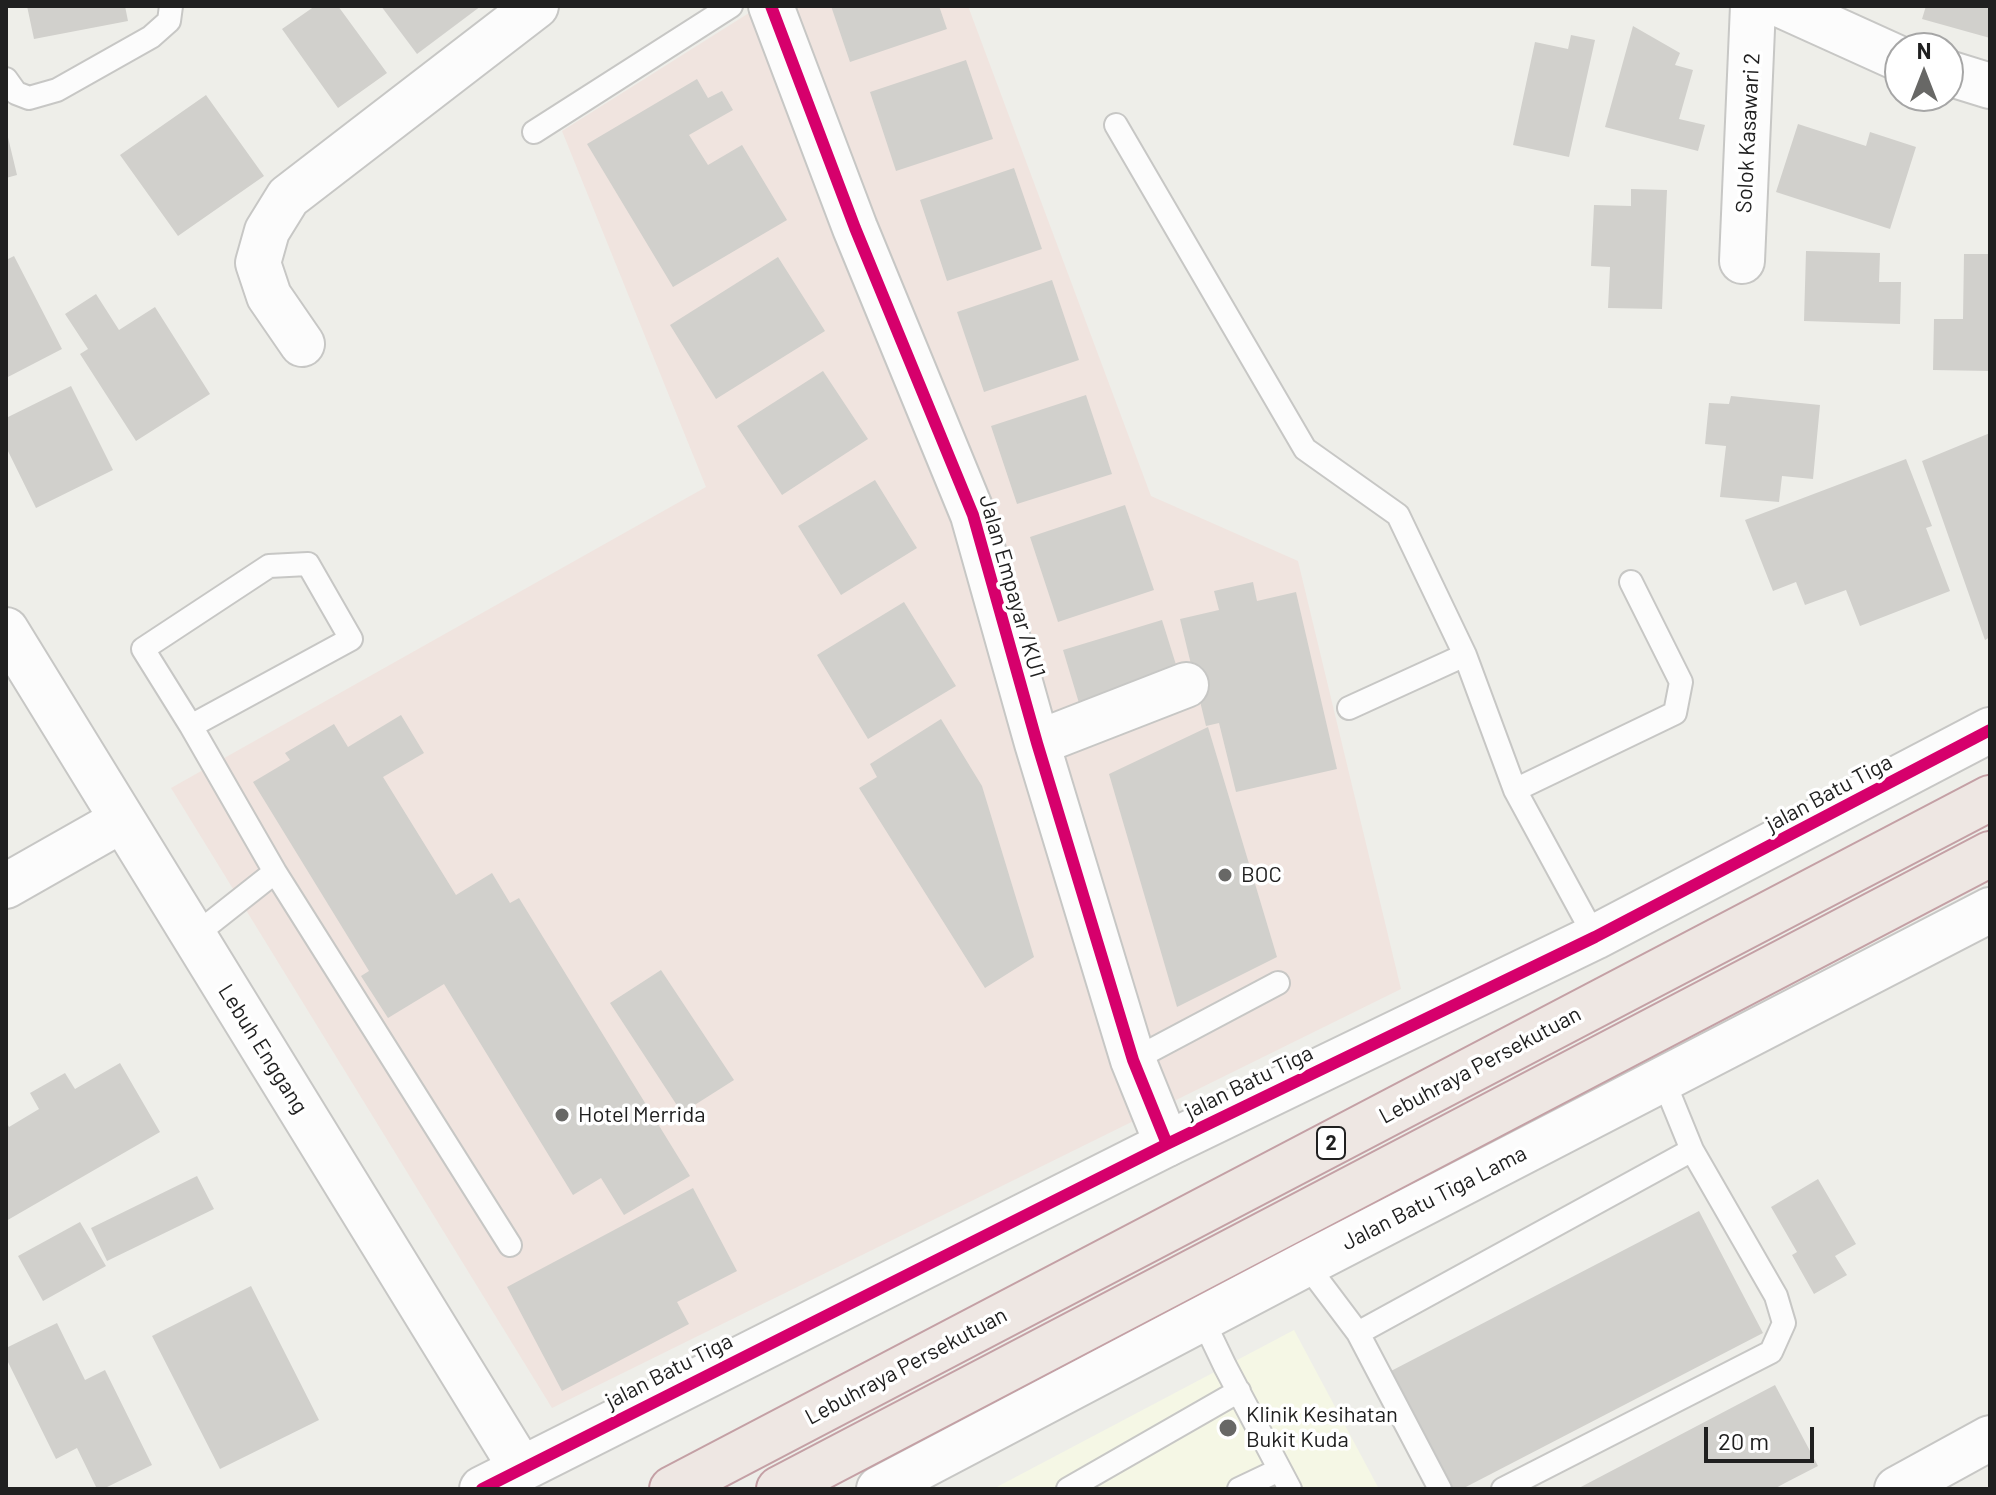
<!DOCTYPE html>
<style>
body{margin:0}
#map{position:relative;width:1996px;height:1495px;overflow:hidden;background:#eeeee9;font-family:Barlow,sans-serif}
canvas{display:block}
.frame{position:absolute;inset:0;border:8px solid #202020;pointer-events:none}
.north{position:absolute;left:1884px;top:32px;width:80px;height:80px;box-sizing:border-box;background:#fff;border:2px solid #a6a6a6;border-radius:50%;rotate:0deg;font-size:22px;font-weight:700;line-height:32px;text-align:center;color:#202020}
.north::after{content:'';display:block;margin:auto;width:28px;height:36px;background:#686866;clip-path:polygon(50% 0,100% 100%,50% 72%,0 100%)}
.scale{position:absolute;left:1704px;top:1427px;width:110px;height:36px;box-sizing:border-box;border:4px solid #202020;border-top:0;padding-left:10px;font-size:24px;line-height:28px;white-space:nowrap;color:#202020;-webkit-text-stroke:6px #fff;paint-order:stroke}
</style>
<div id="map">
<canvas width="1996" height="1495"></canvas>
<div class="frame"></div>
<div class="north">N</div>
<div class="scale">20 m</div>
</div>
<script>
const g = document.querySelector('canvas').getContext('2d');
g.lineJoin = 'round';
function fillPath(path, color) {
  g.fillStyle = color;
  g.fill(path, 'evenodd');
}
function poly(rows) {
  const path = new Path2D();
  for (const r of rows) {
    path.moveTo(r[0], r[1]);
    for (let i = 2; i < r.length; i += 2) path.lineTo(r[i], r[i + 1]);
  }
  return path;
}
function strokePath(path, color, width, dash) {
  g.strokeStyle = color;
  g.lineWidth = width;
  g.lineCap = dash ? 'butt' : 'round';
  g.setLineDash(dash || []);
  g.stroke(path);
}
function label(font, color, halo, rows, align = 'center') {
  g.font = font + ' Barlow,sans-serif';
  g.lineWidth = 7;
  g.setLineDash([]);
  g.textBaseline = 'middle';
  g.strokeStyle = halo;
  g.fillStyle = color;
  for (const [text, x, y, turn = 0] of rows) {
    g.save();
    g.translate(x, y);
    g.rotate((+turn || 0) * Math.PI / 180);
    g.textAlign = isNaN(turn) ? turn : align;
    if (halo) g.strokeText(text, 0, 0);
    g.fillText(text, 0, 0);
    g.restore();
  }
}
fillPath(poly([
 [760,6,968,6,1151,496,1298,561,1401,989,552,1408,171,788,706,487,562,131]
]), '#f0e4df');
fillPath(poly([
 [1294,1330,1379,1489,993,1489]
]), '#f5f7e5');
fillPath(poly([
 [27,6,125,6,128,21,34,39],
 [315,6,338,6,387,73,338,108,282,29],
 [381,6,481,6,417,54],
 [831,6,939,6,947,29,850,62],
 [1926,6,1990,6,1990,38,1922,19],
 [1633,26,1680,53,1675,65,1693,70,1679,119,1705,125,1698,151,1605,127],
 [1571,35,1595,40,1569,157,1513,145,1535,42,1568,49],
 [966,60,993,139,896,171,870,92],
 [697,79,708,98,722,91,733,110,689,135,708,165,742,145,787,220,673,287,587,144],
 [206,95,264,176,178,236,120,155],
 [1798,124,1866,146,1870,132,1916,147,1890,229,1776,192],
 [6,129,17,175,6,178],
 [1014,168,1042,249,947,281,920,200],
 [1631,189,1667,190,1662,309,1608,308,1610,267,1591,266,1594,205,1631,206],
 [1806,251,1880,253,1879,282,1901,282,1900,324,1804,321],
 [1964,254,1990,254,1990,371,1933,370,1934,319,1963,319],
 [14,256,62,349,6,378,6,260],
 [778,257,825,331,716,399,670,325],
 [1052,280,1079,360,984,392,957,312],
 [96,294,119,330,155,307,210,394,136,441,80,354,88,349,65,314],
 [823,371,868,439,782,495,737,426],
 [71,386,113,470,36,508,6,447,6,418],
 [1086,395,1112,474,1017,504,991,426],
 [1731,396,1820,405,1813,479,1782,476,1779,502,1720,497,1726,446,1705,444,1709,403,1729,404],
 [1990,433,1990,637,1985,640,1922,461],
 [1906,459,1932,526,1926,528,1950,591,1860,626,1846,590,1805,605,1796,582,1773,591,1745,520],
 [875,480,917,548,841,595,798,526],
 [1125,505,1154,590,1058,622,1030,537],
 [1253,582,1257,601,1296,592,1337,769,1236,792,1219,723,1206,726,1180,619,1219,610,1214,591],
 [904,602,956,686,868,739,817,655],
 [1162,620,1188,703,1088,733,1063,650],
 [401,715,424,753,383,777,456,895,492,873,510,903,519,898,690,1176,624,1215,601,1178,573,1195,444,984,388,1018,361,976,369,971,253,782,290,760,285,753,334,724,348,747],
 [941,719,982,786,1034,957,985,988,859,788,877,777,870,764],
 [1208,727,1277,957,1177,1007,1109,774],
 [661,970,734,1080,682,1113,610,1003],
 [120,1063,160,1132,6,1221,6,1121,9,1127,39,1109,30,1093,65,1073,75,1089],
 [197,1176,214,1209,107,1261,91,1228],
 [1818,1179,1856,1244,1835,1256,1847,1275,1814,1294,1792,1255,1797,1252,1771,1207],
 [693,1188,737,1271,677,1302,689,1324,562,1391,507,1287],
 [1699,1211,1763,1333,1462,1489,1453,1489,1391,1371],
 [80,1222,106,1266,43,1301,18,1256],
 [251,1286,319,1420,220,1469,152,1336],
 [57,1323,85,1380,105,1370,152,1465,103,1489,97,1489,77,1448,56,1459,6,1358,6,1348],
 [1775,1385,1818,1466,1785,1483,1774,1489,1577,1489]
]), '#d1d0cc');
const service = poly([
 [6,79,16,93,29,98,57,90,151,37,169,21,171,6],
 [1116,125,1305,449,1398,515,1465,655,1515,790,1595,937],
 [534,132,731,6],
 [1349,708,1465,655],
 [191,726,351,639,308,564,269,566,143,649,191,726,275,872],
 [1515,790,1675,713,1681,682,1631,582],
 [194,936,275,872,510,1245],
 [1133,1060,1278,983],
 [1306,1264,1358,1333,1440,1489],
 [1202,1318,1225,1366,1290,1489],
 [1358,1333,1692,1150],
 [1068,1489,1239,1391],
 [1239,1489,1279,1470],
 [1503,1489,1771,1352,1784,1323,1776,1296,1692,1150,1663,1079]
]);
const minor = poly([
 [771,6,855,228,973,515,1037,743,1133,1060,1167,1144],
 [1783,6,1900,59],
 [1948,73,1990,86],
 [1742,261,1753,6],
 [302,344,269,296,258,263,267,231,288,197,536,6],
 [6,630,521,1468],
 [1037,743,1186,685],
 [6,886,122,820],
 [879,1489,1306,1264,1990,910],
 [1897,1489,1990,1438]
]);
const tertiary = poly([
 [482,1489,1167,1144,1595,937,1990,730]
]);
const trunk = poly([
 [672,1489,1990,798],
 [779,1489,1990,854]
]);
strokePath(service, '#c7c7c5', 26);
strokePath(minor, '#c7c7c5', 48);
strokePath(tertiary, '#c7c7c5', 48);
strokePath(trunk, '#c4a0a5', 48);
strokePath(service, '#fcfcfc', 22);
strokePath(minor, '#fcfcfc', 44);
strokePath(tertiary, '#fcfcfc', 44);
strokePath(trunk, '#eee7e3', 44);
strokePath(poly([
 [771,6,855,228,973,515,1037,743,1133,1060,1167,1144],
 [482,1489,1167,1144,1595,937,1990,730]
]), '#d6006c', 12);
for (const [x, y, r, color] of [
 [1225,875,8,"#686866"],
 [562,1115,8,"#686866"],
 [1228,1428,10,"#686866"]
]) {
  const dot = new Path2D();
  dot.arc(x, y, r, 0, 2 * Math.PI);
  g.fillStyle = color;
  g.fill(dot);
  strokePath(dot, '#fff', 3);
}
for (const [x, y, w] of [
 [1331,1143,28]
]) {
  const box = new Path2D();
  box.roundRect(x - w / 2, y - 16, w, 32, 6);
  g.fillStyle = '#fff';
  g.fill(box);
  strokePath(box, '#202020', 2);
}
label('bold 20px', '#202020', null, [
 ["2",1331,1143]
]);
label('22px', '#202020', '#fff', [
 ["Solok Kasawari 2",1748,133,-87],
 ["Jalan Empayar /KU1",1012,586,74],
 ["jalan Batu Tiga",1829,793,-28],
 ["Lebuh Enggang",263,1049,58],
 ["Lebuhraya Persekutuan",1480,1065,-28],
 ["jalan Batu Tiga",1249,1082,-26],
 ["Jalan Batu Tiga Lama",1434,1198,-27],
 ["Lebuhraya Persekutuan",906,1366,-28],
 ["jalan Batu Tiga",669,1371,-27]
]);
label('22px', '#202020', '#fff', [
 ["BOC",1241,875],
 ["Hotel Merrida",578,1115],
 ["Klinik Kesihatan",1246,1415],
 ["Bukit Kuda",1246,1440]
], 'left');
</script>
